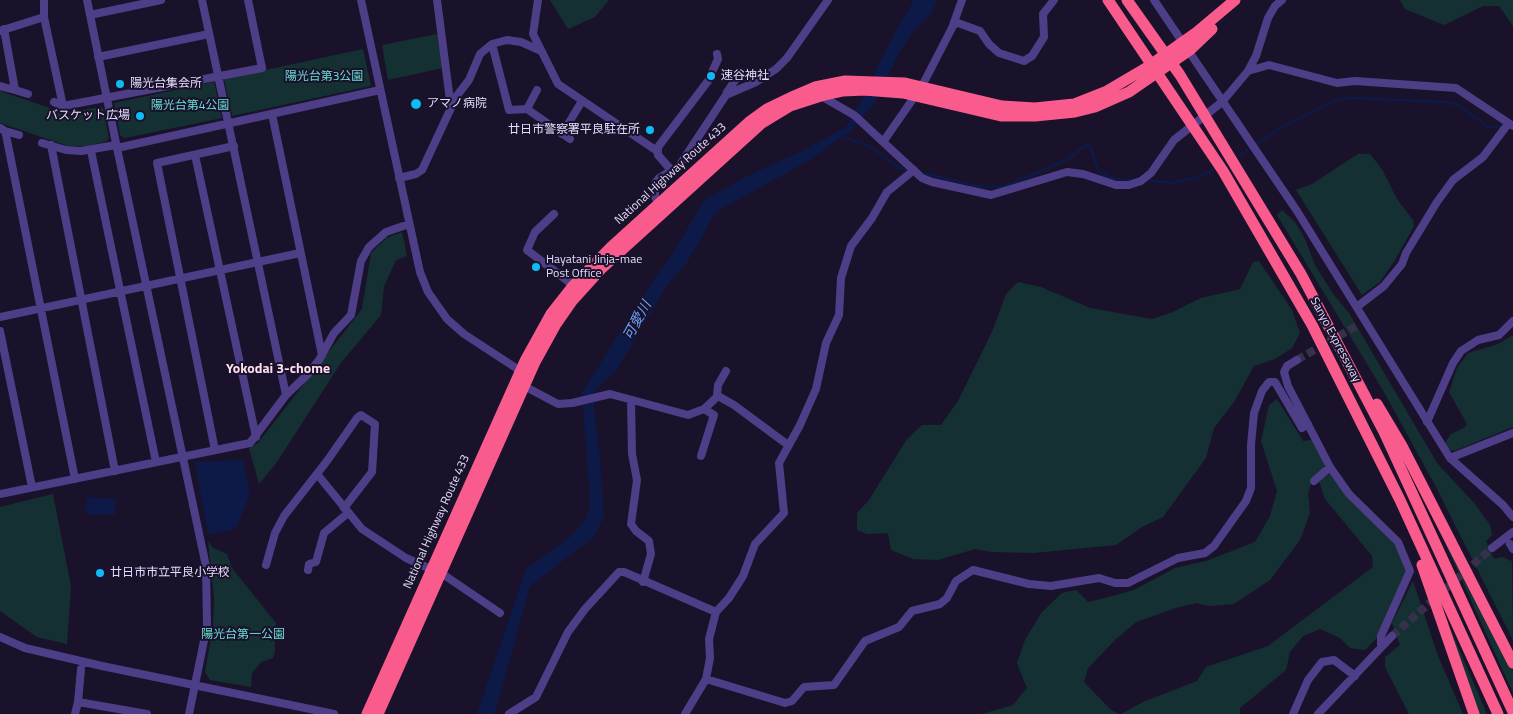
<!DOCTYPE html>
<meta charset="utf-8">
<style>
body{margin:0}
canvas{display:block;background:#19122a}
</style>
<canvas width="1513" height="714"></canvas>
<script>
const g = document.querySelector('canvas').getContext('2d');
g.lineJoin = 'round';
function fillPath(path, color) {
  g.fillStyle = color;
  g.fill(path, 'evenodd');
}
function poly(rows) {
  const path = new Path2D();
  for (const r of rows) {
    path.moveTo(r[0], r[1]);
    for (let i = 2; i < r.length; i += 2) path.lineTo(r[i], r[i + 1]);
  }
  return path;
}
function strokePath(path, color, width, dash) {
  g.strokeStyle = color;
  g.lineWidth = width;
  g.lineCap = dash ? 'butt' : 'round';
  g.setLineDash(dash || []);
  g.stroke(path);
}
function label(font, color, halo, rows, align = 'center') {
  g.font = font + ' "Titillium Web","Noto Sans JP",sans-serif';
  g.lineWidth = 4;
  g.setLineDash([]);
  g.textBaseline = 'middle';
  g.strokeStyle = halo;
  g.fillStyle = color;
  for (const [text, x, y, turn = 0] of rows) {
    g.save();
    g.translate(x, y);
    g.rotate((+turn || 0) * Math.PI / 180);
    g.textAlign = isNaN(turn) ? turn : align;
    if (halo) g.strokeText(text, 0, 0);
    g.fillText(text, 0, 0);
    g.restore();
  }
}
fillPath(poly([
 [550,0,609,0,595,17,568,29],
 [1400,0,1513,0,1513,26,1499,6,1483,6,1444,25,1405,9],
 [437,34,443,68,388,80,382,45],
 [363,49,371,86,232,116,224,79],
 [214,82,222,118,125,138,120,135,114,103],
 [0,91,64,113,100,107,103,108,109,138,107,141,88,146,68,146,0,123],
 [1358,154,1370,154,1382,169,1397,199,1413,220,1414,226,1395,260,1380,282,1362,295,1296,190,1312,184],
 [1282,210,1295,222,1305,239,1315,265,1333,294,1349,313,1437,463,1475,504,1490,525,1492,535,1486,541,1494,559,1502,557,1512,561,1513,640,1436,487,1384,392,1277,215],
 [402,232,407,256,396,260,384,286,381,315,340,364,277,462,259,484,249,448,258,443,362,309,371,253,386,238],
 [1259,261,1292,310,1300,333,1292,348,1275,359,1254,366,1234,402,1214,428,1206,458,1163,517,1142,527,1116,545,1033,553,992,552,975,549,938,560,913,559,891,550,888,533,867,534,857,530,857,513,869,500,907,439,922,425,941,425,958,401,992,332,1006,294,1018,282,1041,287,1090,308,1152,319,1173,312,1201,298,1240,289,1253,262],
 [1513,335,1513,427,1454,451,1448,449,1445,443,1451,434,1464,428,1467,424,1449,392,1457,368,1468,353,1498,344],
 [1277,399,1303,441,1312,440,1325,466,1313,478,1308,493,1310,513,1300,540,1270,580,1234,604,1209,606,1197,603,1179,607,1136,622,1116,639,1088,668,1084,682,1111,710,1119,714,982,714,1013,705,1027,688,1017,663,1025,640,1042,612,1062,593,1076,590,1088,602,1105,598,1134,590,1175,568,1206,561,1255,542,1270,516,1277,491,1261,441,1269,405],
 [1330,473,1396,543,1406,571,1377,638,1365,650,1350,648,1340,638,1320,629,1303,636,1290,652,1286,670,1240,708,1240,714,1121,714,1143,702,1197,681,1206,667,1268,646,1373,567,1372,556,1325,499,1319,481],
 [53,494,71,586,67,644,37,637,0,611,0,507],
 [1441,534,1513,670,1513,693],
 [208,541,213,548,227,554,232,568,276,623,274,631,275,651,273,658,261,662,252,673,251,687,210,680,205,672,213,626,214,597],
 [1413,581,1438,656,1463,714,1409,714,1385,667,1385,657,1400,645,1392,623],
 [1450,628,1487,714,1477,714]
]), '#153033');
fillPath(poly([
 [914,0,936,0,936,4,929,16,912,33,897,57,874,104,853,129,805,163,717,211,686,264,667,286,617,369,595,390,594,408,601,471,604,517,594,537,530,586,496,709,493,714,477,714,526,569,571,536,587,518,590,498,582,392,657,275,673,253,704,200,749,175,800,152,846,127,861,101,889,43],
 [243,460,250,494,236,529,208,534,195,462],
 [87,497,116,499,115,515,86,514]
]), '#0d1947');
strokePath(poly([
 [841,136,871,147,898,167,909,170],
 [1236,158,1284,126,1337,100,1352,98,1445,102,1458,105,1488,127,1502,127],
 [922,173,982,187,1002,187,1049,168,1069,159,1084,146,1090,146,1099,172,1115,179,1136,180],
 [1146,180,1173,183,1194,178,1218,168]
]), '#0d1947', 2.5);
strokePath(poly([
 [1297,360,1358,325],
 [1392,636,1492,548]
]), '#38304a', 8, [8, 4]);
strokePath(poly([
 [87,0,117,148],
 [202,0,286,395],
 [361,0,420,272,428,292,447,319,464,334,516,368,523,378,524,386,558,404,572,403,610,394,688,415,704,409,718,396,734,405,788,445],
 [538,0,533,34,558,84,657,151],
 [1154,0,1297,211,1450,458,1503,505,1513,517],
 [90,15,161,0],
 [44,17,63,106,262,68,248,0],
 [953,25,962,0],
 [0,31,44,17,44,0],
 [492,44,509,110,527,109,570,139],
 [98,57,209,34],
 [1248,71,1256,56,1268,18,1275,6,1282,0],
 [0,86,15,90,4,29],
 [15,90,28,94],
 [727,92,741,72],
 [821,96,854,115,922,178,932,182,991,195,1067,172,1083,174,1116,185,1129,185,1141,181,1151,173,1174,140,1222,102,1248,71,1269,65,1337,83,1355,81,1456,88,1513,126],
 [54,102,63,106],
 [452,102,469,80,480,54,492,44,507,40,521,42,539,50],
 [527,109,537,90],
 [272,114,322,355],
 [0,128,5,131,6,135,75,479],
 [5,131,19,135],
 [562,134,582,101],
 [883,142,922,86,954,24,958,23,980,31,989,44,999,53,1024,61,1032,56,1044,37,1043,14,1054,0],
 [42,143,66,150,81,151,116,145],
 [51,145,115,471],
 [91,151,156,462],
 [195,155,256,437],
 [672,171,658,155,658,147,708,81,718,59,717,54],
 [399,178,416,174,422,170,451,108,437,0],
 [661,205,655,197,655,183,659,178,679,166,726,95,756,82,776,69,787,58,828,0],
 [554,214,535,232,527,250,569,282],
 [1358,306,1384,286,1402,264,1406,253,1437,202,1453,180,1483,157,1508,124],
 [0,317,300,253],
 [0,331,32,487],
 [1297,360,1287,366,1284,372,1288,386,1330,467,1349,494,1398,542,1410,571,1381,636,1381,647],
 [717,396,718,385,726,371],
 [631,400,632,454,637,480,631,524,636,531,649,541,651,554,643,582],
 [1427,422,1453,363,1461,351,1478,340,1499,335,1513,321],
 [215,450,157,163,234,146],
 [701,456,714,415,704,409],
 [1450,458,1513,433],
 [317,474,362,529,406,558,444,575,500,613],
 [1314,481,1330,467],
 [0,494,250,443,286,395,308,374,319,360,334,333,351,315,361,261,369,247,386,232,409,224],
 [1510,544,1513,549],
 [1492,548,1513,532],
 [266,565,275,533,284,516,327,461,357,418,361,415,375,424,372,472,344,508],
 [308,570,309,564,316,562,324,533,348,513],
 [0,637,25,648,102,666,334,714],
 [706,679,785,703,792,701,804,687,834,685,865,641,899,627,912,611,940,604,947,598,956,581,973,570,1029,584,1051,586,1099,578,1115,583,1128,583,1178,558,1205,553,1214,546,1246,501,1251,488,1251,445,1254,413,1262,391,1269,382,1275,382,1302,428,1308,424],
 [78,702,81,669],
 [75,714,78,702,147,714],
 [189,714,207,626,206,566,117,148,380,90],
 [509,714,536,697,568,632,585,609,619,572,624,572,716,612],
 [685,714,706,679,710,658,709,639,716,612,729,598,743,576,755,544,784,513,779,463,800,425,816,389,826,343,839,315,841,278,851,246,872,218,887,192,914,170],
 [1293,714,1308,680,1322,662,1334,660,1355,676],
 [1318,714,1392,636]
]), '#4d3e87', 8);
strokePath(poly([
 [1108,0,1223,171,1312,325,1400,500,1498,714],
 [1127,0,1180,75,1301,274,1384,432,1513,712],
 [1377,404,1402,446,1513,663],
 [1422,565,1474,714],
 [367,714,525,361,551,314,573,286,611,247,749,122,767,109,794,96,815,87,845,81,905,83,1002,106,1035,108,1074,104,1107,91,1146,68,1197,32,1235,0],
 [378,714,535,362,556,324,572,301,601,269,762,123,790,106,821,96,843,91,864,90,903,93,1001,116,1035,116,1075,112,1095,107,1129,92,1190,50,1212,29]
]), '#fa5b8d', 11);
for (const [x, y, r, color] of [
 [711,76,5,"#0ebbf7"],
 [120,84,5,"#0ebbf7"],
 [416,104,6,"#0ebbf7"],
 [140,116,5,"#0ebbf7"],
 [650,130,5,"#0ebbf7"],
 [536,267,5,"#0ebbf7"],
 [100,573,5,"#0ebbf7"]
]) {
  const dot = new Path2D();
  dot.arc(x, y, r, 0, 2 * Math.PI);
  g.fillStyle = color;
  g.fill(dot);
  strokePath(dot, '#19122a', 2);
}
label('12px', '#e5dbfe', '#19122a', [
 ["速谷神社",721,76],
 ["陽光台集会所",130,84],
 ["アマノ病院",427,104],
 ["バスケット広場",130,116,"right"],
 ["廿日市警察署平良駐在所",640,130,"right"],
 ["Hayatani Jinja-mae",546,260],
 ["Post Office",546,274],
 ["廿日市市立平良小学校",110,573]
], 'left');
label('12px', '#68ddd2', '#19122a', [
 ["陽光台第3公園",324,77],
 ["陽光台第4公園",190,106],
 ["陽光台第一公園",243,635]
]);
label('12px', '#e5dbfe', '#19122a', [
 ["National Highway Route 433",671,174,-42],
 ["Sanyo Expressway",1335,340,62],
 ["National Highway Route 433",437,522,-66]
]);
label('italic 14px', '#6da2fa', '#19122a', [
 ["可愛川",638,321,-61]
]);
label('bold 14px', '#fedded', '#19122a', [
 ["Yokodai 3-chome",278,370]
]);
</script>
